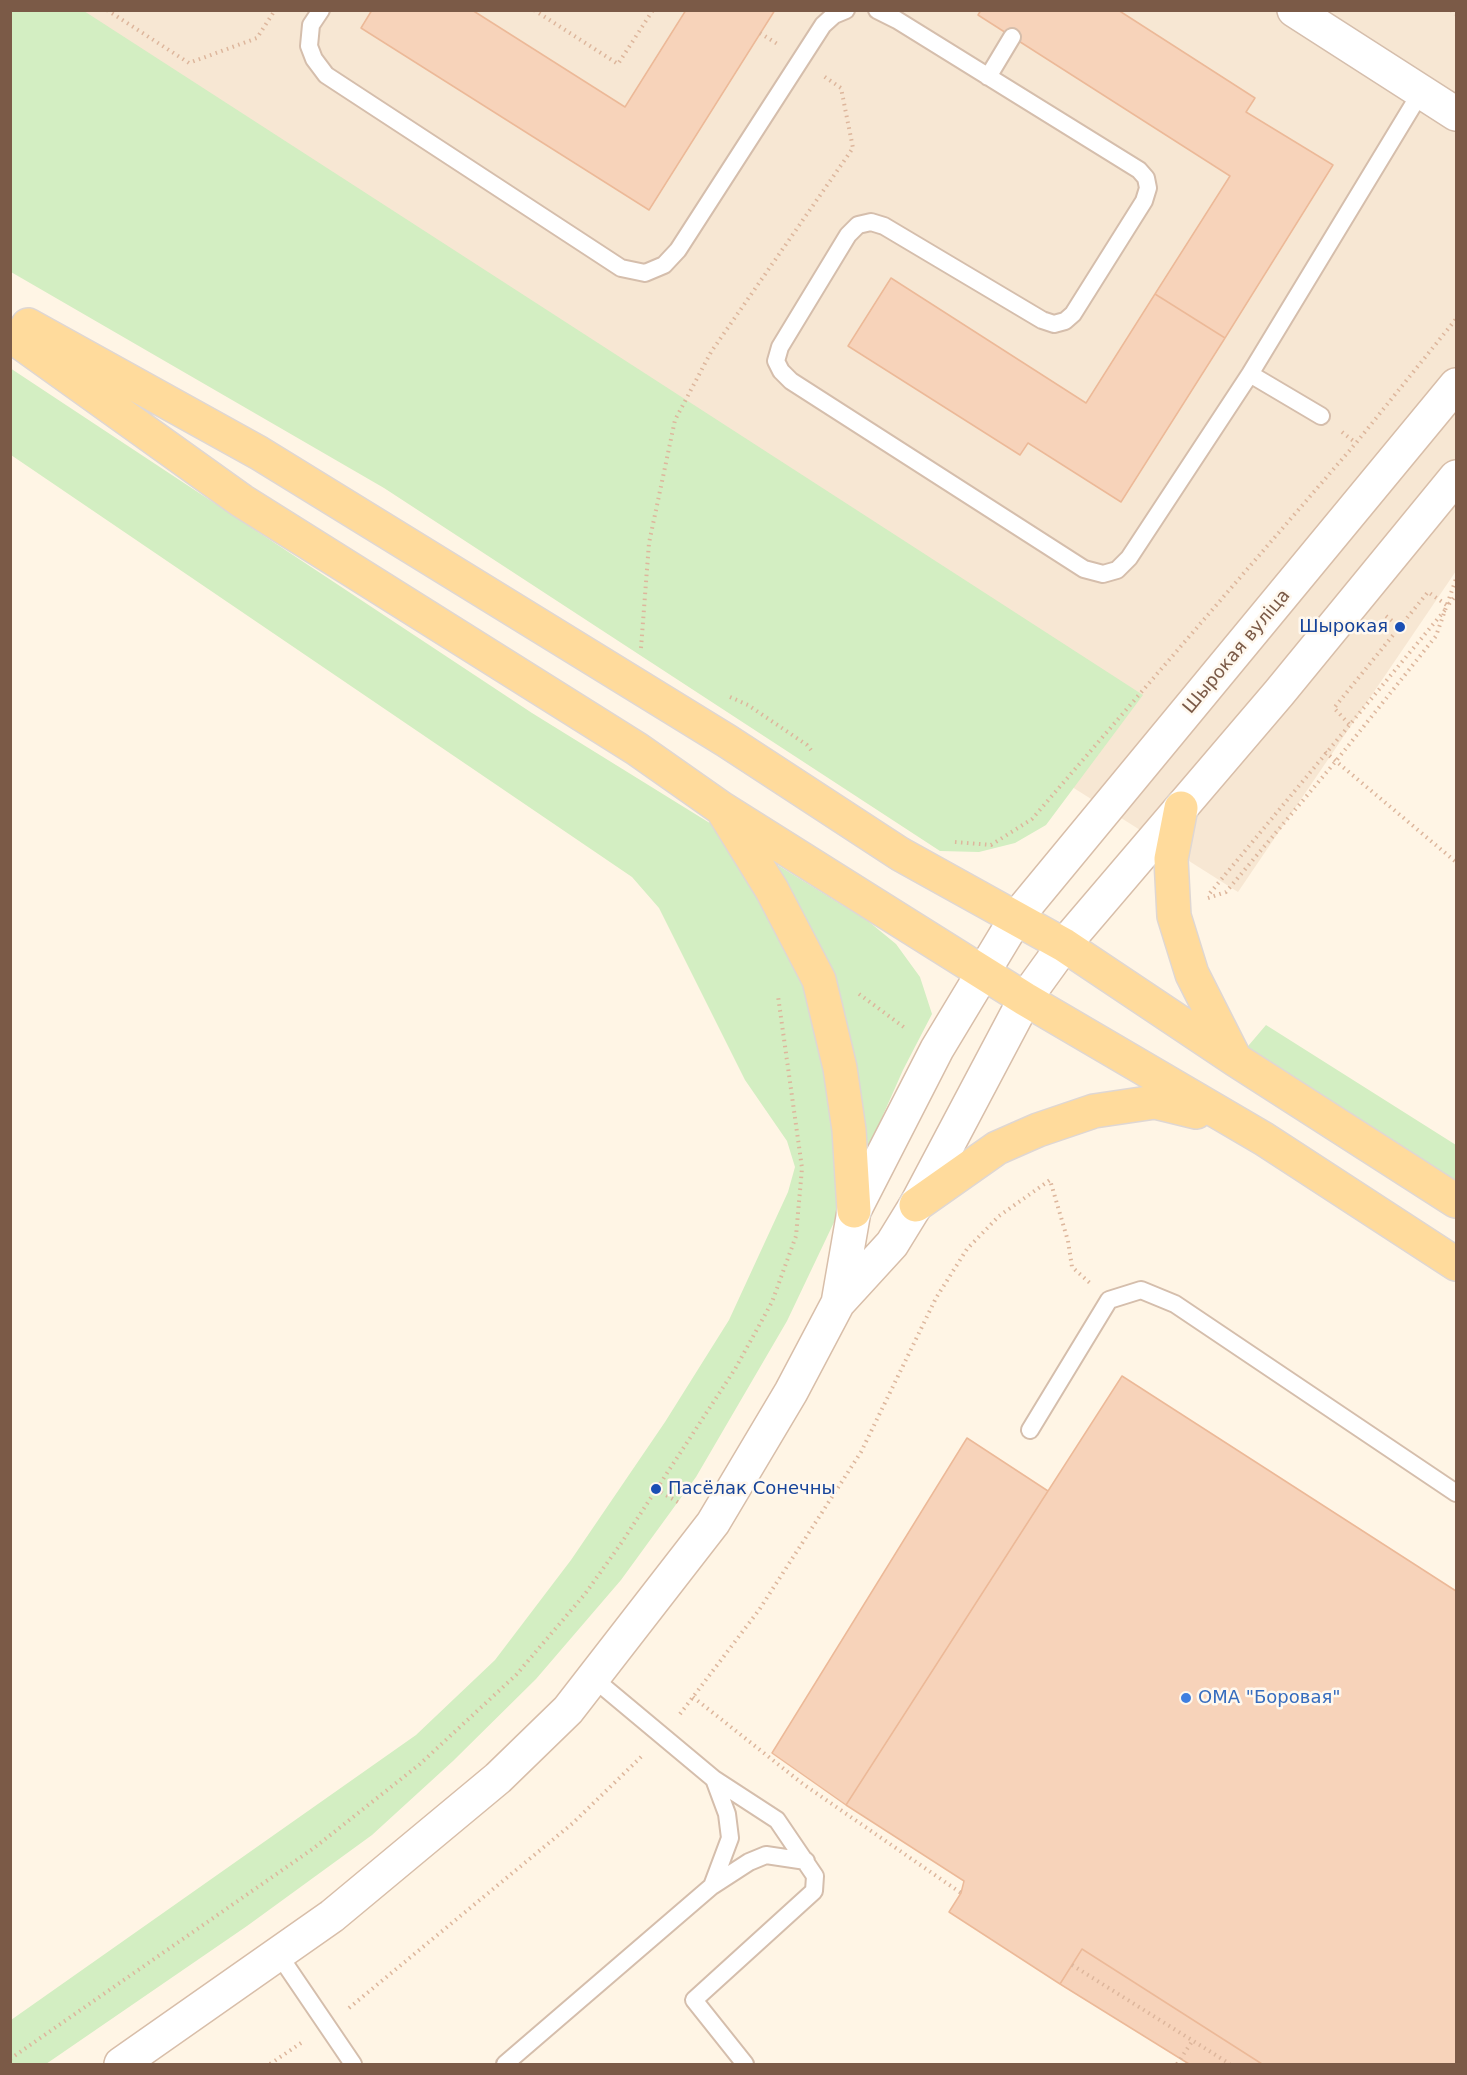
<!DOCTYPE html>
<meta charset="utf-8">
<style>
body{margin:0}
#map{position:relative;width:1467px;height:2075px;overflow:hidden;background:#fff5e5;font-family:"DejaVu Sans",sans-serif}
canvas{display:block}
.frame{position:absolute;inset:0;border:12px solid #7b5a47;pointer-events:none}
</style>
<div id="map">
<canvas width="1467" height="2075"></canvas>
<div class="frame"></div>
</div>
<script>
const g = document.querySelector('canvas').getContext('2d');
g.lineJoin = 'round';
function fillPath(path, color) {
  g.fillStyle = color;
  g.fill(path, 'evenodd');
}
function poly(rows) {
  const path = new Path2D();
  for (const r of rows) {
    path.moveTo(r[0], r[1]);
    for (let i = 2; i < r.length; i += 2) path.lineTo(r[i], r[i + 1]);
  }
  return path;
}
function strokePath(path, color, width, dash) {
  g.strokeStyle = color;
  g.lineWidth = width;
  g.lineCap = dash ? 'butt' : 'round';
  g.setLineDash(dash || []);
  g.stroke(path);
}
function label(font, color, halo, rows, align = 'center') {
  g.font = font + ' "DejaVu Sans",sans-serif';
  g.lineWidth = 5;
  g.setLineDash([]);
  g.textBaseline = 'middle';
  g.strokeStyle = halo;
  g.fillStyle = color;
  for (const [text, x, y, turn = 0] of rows) {
    g.save();
    g.translate(x, y);
    g.rotate((+turn || 0) * Math.PI / 180);
    g.textAlign = isNaN(turn) ? turn : align;
    if (halo) g.strokeText(text, 0, 0);
    g.fillText(text, 0, 0);
    g.restore();
  }
}
fillPath(poly([
 [10,11,1456,11,1456,571,1238,892,11,115]
]), '#f7e7d3');
fillPath(poly([
 [11,10,84,11,1143,695,1046,825,1015,843,979,852,940,851,384,488,11,272],
 [10,368,532,713,868,921,896,944,920,977,932,1014,903,1070,856,1176,787,1321,696,1477,621,1580,536,1679,453,1761,372,1835,247,1926,46,2064,11,2064,11,2020,416,1735,495,1660,571,1560,665,1422,729,1320,788,1192,795,1167,787,1141,745,1080,659,908,632,877,11,455],
 [1266,1025,1456,1145,1456,1189,1243,1052]
]), '#d3eec2');
const building = poly([
 [372,10,472,10,625,107,686,10,775,10,649,210,361,28,372,10],
 [981,10,1118,10,1255,98,1246,112,1333,165,1225,338,1155,294,1230,176,978,15,981,10],
 [891,278,1086,403,1155,294,1225,338,1121,502,1028,443,1020,455,848,346,891,278],
 [1122,1376,1456,1591,1456,2064,1262,2064,1082,1949,1060,1984,949,1912,961,1893,964,1881,846,1805,1122,1376],
 [967,1438,1048,1491,846,1805,772,1753,967,1438],
 [1082,1949,1262,2064,1189,2064,1060,1984,1082,1949]
]);
fillPath(building, '#f7d3ba');
strokePath(building, '#ecb998', 1.5);
const lane = poly([
 [321,10,311,25,309,46,314,59,326,75,621,268,645,273,664,265,678,250,823,25,834,15,846,10],
 [877,10,897,20,1139,170,1146,178,1148,188,1144,201,1073,314,1065,321,1054,324,1042,320,884,226,871,222,858,225,848,235,780,347,776,361,781,371,791,381,1084,569,1103,574,1117,570,1129,558,1250,374,1421,92],
 [988,77,1012,37],
 [1250,374,1321,416],
 [1030,1430,1109,1300,1141,1290,1175,1304,1456,1493],
 [593,1678,714,1779,777,1820,815,1876,814,1891,694,2000,745,2064],
 [712,1886,749,1862,766,1855,806,1861],
 [279,1955,353,2064],
 [505,2064,712,1886,730,1838,727,1814,714,1779]
]);
const street = poly([
 [1294,10,1456,114]
]);
const secondary = poly([
 [838,1303,854,1211,937,1049,1016,918,1456,385],
 [121,2064,332,1916,498,1778,568,1710,713,1523,791,1392,838,1303,892,1244,916,1205,1025,999,1064,945,1279,693,1456,477]
]);
const primary = poly([
 [28,325,259,453,727,741,900,854,1064,945,1236,1060,1456,1201],
 [10,335,242,501,637,749,721,808,872,903,1025,999,1264,1139,1456,1264],
 [1181,808,1171,859,1174,916,1192,974,1235,1059],
 [725,814,772,890,819,980,840,1068,849,1130,854,1211],
 [916,1205,997,1148,1038,1130,1094,1111,1155,1102,1196,1112]
]);
strokePath(lane, '#d5beac', 20);
strokePath(street, '#d5beac', 36);
strokePath(secondary, '#d8bea9', 36);
strokePath(primary, '#dfd7d3', 36);
strokePath(poly([
 [107,10,189,63,257,38,275,10],
 [534,10,618,64,653,10],
 [1451,10,1456,14],
 [760,33,779,45],
 [1342,432,1356,443],
 [1449,604,1456,595],
 [1386,616,1400,627],
 [641,648,649,543,675,420,711,352,853,148,841,88,822,75],
 [730,697,748,705,807,745,811,750],
 [1349,724,1334,708,1428,592,1448,606],
 [1325,752,1456,862],
 [955,842,991,845,1032,819,1356,443,1456,319],
 [1210,893,1445,610],
 [1208,898,1226,892,1336,761,1436,636,1456,579],
 [859,994,905,1028],
 [656,1489,681,1504],
 [693,1697,803,1784,961,1893],
 [680,1714,759,1610,861,1452,936,1298,967,1249,999,1216,1050,1180,1068,1241,1072,1267,1090,1283],
 [1072,1965,1230,2064],
 [349,2008,573,1823,643,1755],
 [10,2059,314,1848,420,1764,516,1675,585,1594,622,1542,735,1369,772,1302,796,1236,802,1168,778,996],
 [270,2064,304,2041],
 [1177,2064,1193,2040]
]), '#ddb69c', 4, [1.5, 4.5]);
strokePath(lane, '#fff', 16);
strokePath(street, '#fff', 33);
strokePath(secondary, '#fff', 33);
strokePath(primary, '#ffdb9c', 33);
for (const [x, y, r, color] of [
 [1400,627,6,"#1a4fb4"],
 [656,1489,6,"#1a4fb4"],
 [1186,1698,6,"#3f7fe0"]
]) {
  const dot = new Path2D();
  dot.arc(x, y, r, 0, 2 * Math.PI);
  g.fillStyle = color;
  g.fill(dot);
  strokePath(dot, '#fff8ee', 2);
}
label('18px', '#164399', '#fff8ee', [
 ["Шырокая",1388,627],
 ["Пасёлак Сонечны",668,1489,"left"]
], 'right');
label('18px', '#7b5a47', '#fff8ee', [
 ["Шырокая вуліца",1237,652,-50]
]);
label('18px', '#366cbe', '#fff8ee', [
 ["ОМА \"Боровая\"",1198,1698]
], 'left');
</script>
